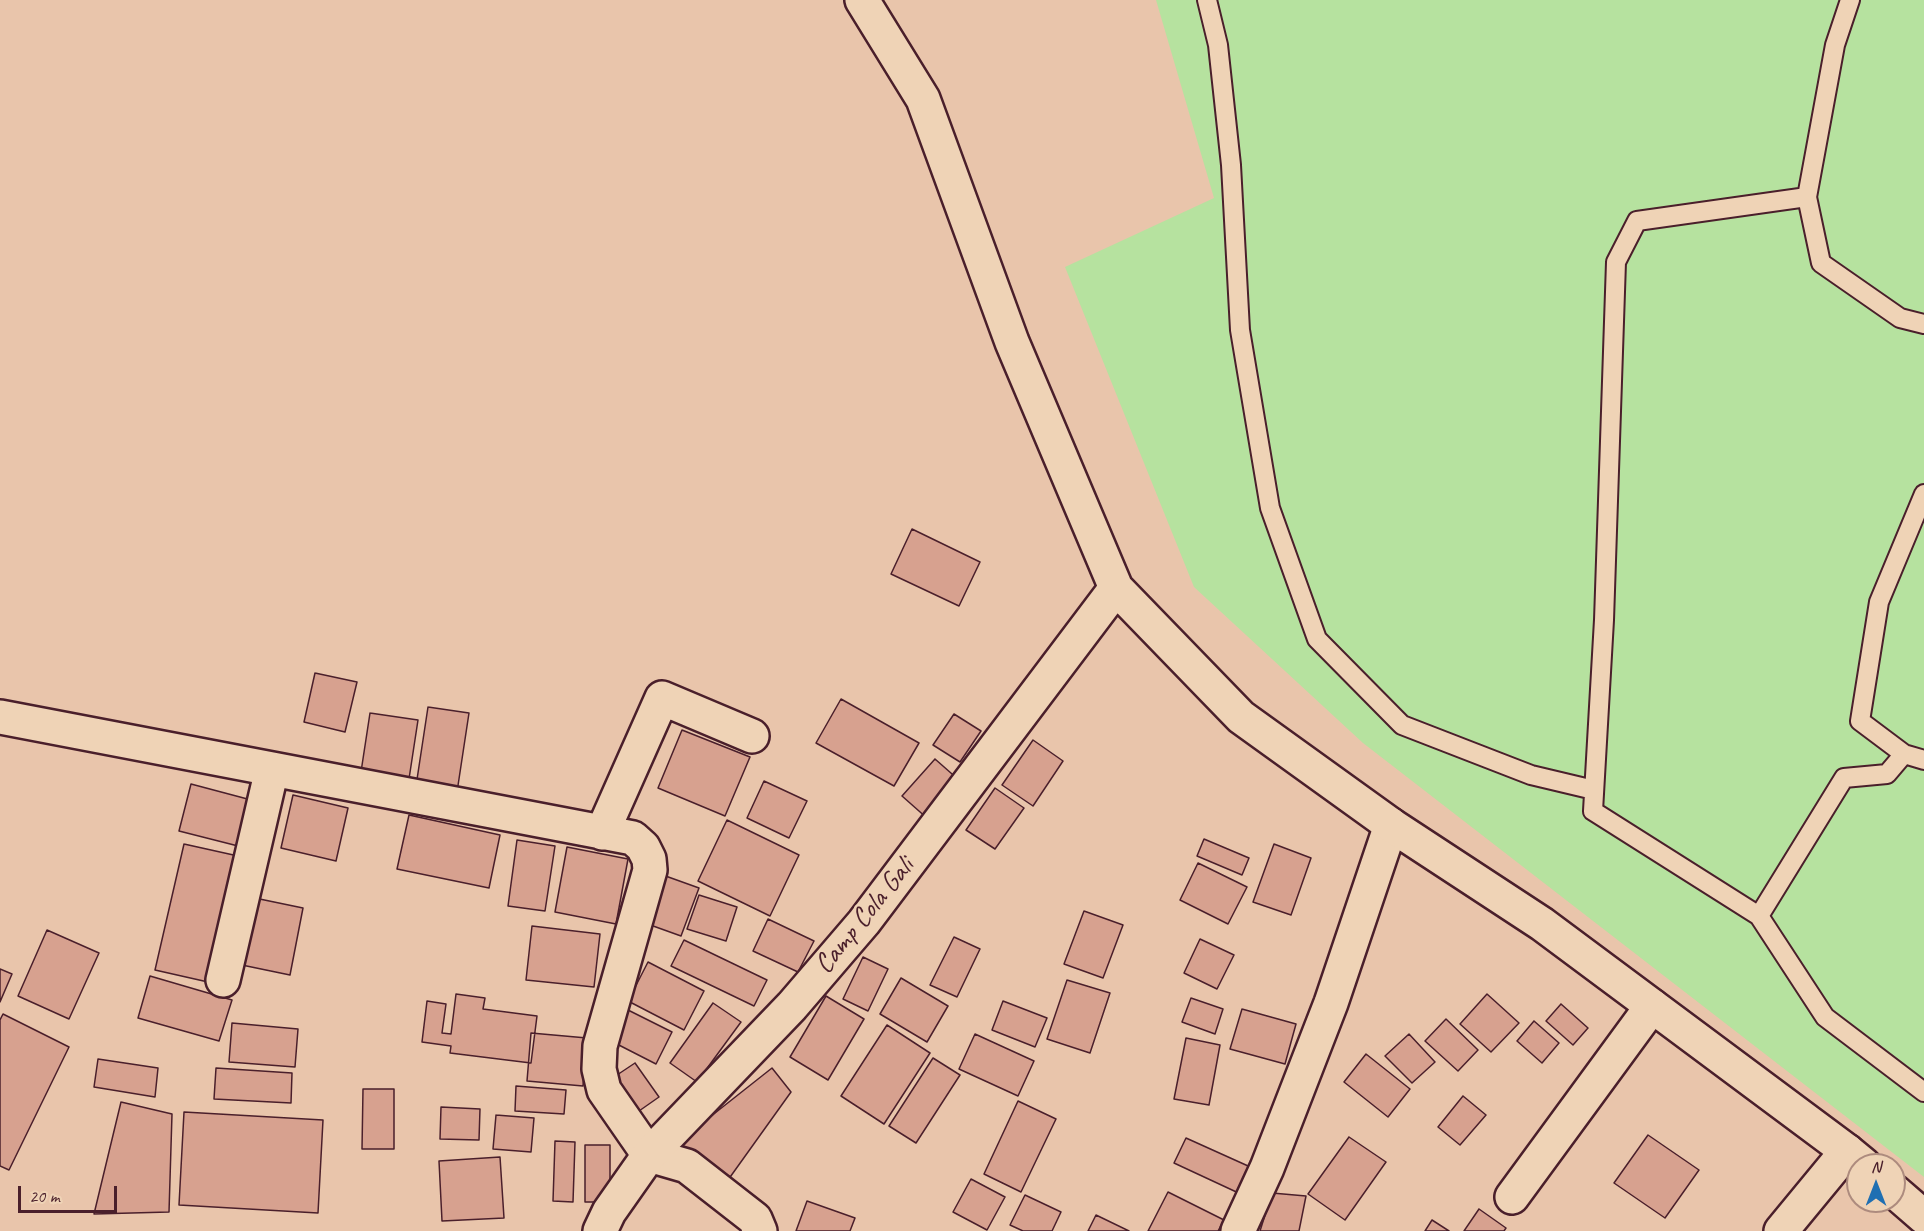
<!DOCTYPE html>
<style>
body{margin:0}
#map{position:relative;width:1924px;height:1231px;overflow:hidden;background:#e9c5ab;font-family:Caveat,sans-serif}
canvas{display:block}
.north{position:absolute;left:1846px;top:1153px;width:60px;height:60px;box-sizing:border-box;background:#efd3b6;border:2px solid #ad8b7e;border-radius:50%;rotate:0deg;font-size:16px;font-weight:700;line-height:24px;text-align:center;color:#4a1f2b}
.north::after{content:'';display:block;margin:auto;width:21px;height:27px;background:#1f6fb2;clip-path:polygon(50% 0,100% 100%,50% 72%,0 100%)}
.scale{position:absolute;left:18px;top:1186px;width:99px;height:27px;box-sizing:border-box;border:3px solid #4a1f2b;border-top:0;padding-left:8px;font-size:18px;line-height:21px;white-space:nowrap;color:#4a1f2b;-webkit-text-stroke:4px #efd3b6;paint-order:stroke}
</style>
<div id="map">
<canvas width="1924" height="1231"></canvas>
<div class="north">N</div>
<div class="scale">20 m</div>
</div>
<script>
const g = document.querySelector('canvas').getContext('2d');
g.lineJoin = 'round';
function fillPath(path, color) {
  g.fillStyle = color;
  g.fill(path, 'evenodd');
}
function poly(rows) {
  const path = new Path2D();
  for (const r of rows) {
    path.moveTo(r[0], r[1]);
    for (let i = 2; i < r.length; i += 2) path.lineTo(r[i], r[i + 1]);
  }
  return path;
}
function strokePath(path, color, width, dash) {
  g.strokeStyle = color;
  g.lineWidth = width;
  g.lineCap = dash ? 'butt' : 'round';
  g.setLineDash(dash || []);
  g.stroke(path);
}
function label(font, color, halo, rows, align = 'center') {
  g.font = font + ' Caveat,sans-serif';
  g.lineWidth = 5;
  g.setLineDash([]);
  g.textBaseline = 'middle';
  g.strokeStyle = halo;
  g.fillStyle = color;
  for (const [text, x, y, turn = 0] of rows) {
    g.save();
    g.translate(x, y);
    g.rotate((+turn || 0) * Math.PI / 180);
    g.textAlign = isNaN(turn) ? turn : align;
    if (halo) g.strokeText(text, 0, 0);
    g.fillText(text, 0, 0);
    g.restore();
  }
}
fillPath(poly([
 [1156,0,1924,0,1924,1177,1363,743,1194,587,1065,267,1214,198]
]), '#b6e29f');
const building = poly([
 [912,529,980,562,959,606,891,574,912,529],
 [315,673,357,682,345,732,304,722,315,673],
 [841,699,919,743,894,786,816,743,841,699],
 [428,707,469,713,457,792,416,786,428,707],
 [370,713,418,720,407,792,359,785,370,713],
 [954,714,981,731,960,762,933,745,954,714],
 [682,730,750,757,725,816,658,788,682,730],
 [1033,740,1063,761,1033,806,1002,785,1033,740],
 [935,759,960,781,928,819,902,796,935,759],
 [764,781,807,801,789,838,747,818,764,781],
 [191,784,255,801,242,847,179,831,191,784],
 [995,788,1024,808,995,849,966,830,995,788],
 [293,795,348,808,336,861,281,848,293,795],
 [409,815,500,835,489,888,397,869,409,815],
 [727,820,799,855,770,916,698,881,727,820],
 [1204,839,1249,858,1242,875,1197,856,1204,839],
 [517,840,555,846,545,911,508,906,517,840],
 [184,844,238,856,208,982,155,970,184,844],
 [1274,844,1311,858,1291,915,1253,902,1274,844],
 [567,847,628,859,616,924,555,912,567,847],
 [1198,863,1247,887,1228,924,1180,900,1198,863],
 [660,874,699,888,681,936,642,922,660,874],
 [699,895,737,907,726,941,687,929,699,895],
 [250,897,303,908,290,975,237,964,250,897],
 [1084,911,1123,925,1103,978,1064,964,1084,911],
 [768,919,814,941,798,972,753,951,768,919],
 [532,926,600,934,594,987,526,980,532,926],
 [47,930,99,953,69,1019,18,996,47,930],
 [954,937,980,949,957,997,930,985,954,937],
 [1200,939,1234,955,1217,989,1184,973,1200,939],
 [684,940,767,980,754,1006,671,966,684,940],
 [863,957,888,969,868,1011,843,999,863,957],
 [648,962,704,991,684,1030,628,1001,648,962],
 [0,969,12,974,0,1002,0,969],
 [150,976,232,1000,219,1041,138,1018,150,976],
 [901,978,948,1006,927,1042,880,1014,901,978],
 [1067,980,1110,993,1090,1053,1047,1039,1067,980],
 [456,994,485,998,483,1009,537,1016,531,1063,450,1053,451,1046,422,1042,427,1001,446,1004,442,1033,451,1034,456,994],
 [1487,994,1519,1023,1491,1052,1460,1024,1487,994],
 [826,996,864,1019,828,1080,790,1057,826,996],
 [1191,998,1223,1009,1215,1034,1182,1022,1191,998],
 [1003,1001,1047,1018,1035,1047,992,1030,1003,1001],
 [713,1003,741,1022,697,1082,670,1063,713,1003],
 [1561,1004,1588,1028,1573,1045,1546,1021,1561,1004],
 [1242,1009,1296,1024,1285,1064,1230,1049,1242,1009],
 [628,1010,672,1032,656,1064,611,1041,628,1010],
 [3,1014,69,1047,9,1170,0,1166,0,1020,3,1014],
 [1446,1019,1478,1050,1458,1071,1425,1041,1446,1019],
 [1534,1021,1559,1043,1542,1063,1517,1041,1534,1021],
 [232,1023,298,1029,295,1067,229,1062,232,1023],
 [887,1025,930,1053,884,1124,841,1096,887,1025],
 [531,1033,587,1038,583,1086,527,1081,531,1033],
 [975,1034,1034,1061,1018,1096,959,1069,975,1034],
 [1409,1034,1435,1062,1412,1083,1385,1056,1409,1034],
 [1186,1038,1220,1045,1209,1105,1174,1099,1186,1038],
 [1366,1054,1410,1089,1388,1117,1344,1082,1366,1054],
 [933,1058,960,1075,916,1143,889,1126,933,1058],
 [98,1059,158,1068,155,1097,94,1087,98,1059],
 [635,1063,659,1097,629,1118,605,1083,635,1063],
 [216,1068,292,1073,291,1103,214,1099,216,1068],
 [772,1068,791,1092,728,1180,672,1147,772,1068],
 [516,1086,566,1090,564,1114,515,1111,516,1086],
 [363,1089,394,1089,394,1149,362,1149,363,1089],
 [1463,1096,1486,1115,1460,1145,1438,1127,1463,1096],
 [1018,1101,1056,1119,1021,1192,984,1174,1018,1101],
 [121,1102,172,1114,169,1212,94,1214,121,1102],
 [441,1107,480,1109,479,1140,440,1139,441,1107],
 [184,1112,323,1120,318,1213,179,1205,184,1112],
 [496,1115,534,1118,531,1152,493,1149,496,1115],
 [1648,1135,1699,1170,1665,1218,1614,1183,1648,1135],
 [1349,1137,1386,1162,1345,1220,1308,1194,1349,1137],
 [1186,1138,1257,1170,1245,1196,1174,1163,1186,1138],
 [555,1141,575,1142,573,1202,553,1201,555,1141],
 [585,1145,610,1145,610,1202,585,1202,585,1145],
 [500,1157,504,1218,442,1221,439,1161,500,1157],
 [971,1179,1005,1197,987,1230,953,1212,971,1179],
 [1168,1192,1224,1220,1218,1231,1148,1231,1168,1192],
 [1272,1193,1306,1196,1299,1231,1260,1231,1272,1193],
 [1025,1195,1061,1212,1052,1231,1023,1231,1010,1225,1025,1195],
 [807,1201,855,1218,850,1231,796,1231,807,1201],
 [1479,1209,1506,1228,1504,1231,1464,1231,1479,1209],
 [1096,1215,1129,1231,1088,1231,1096,1215],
 [1432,1220,1449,1231,1425,1231,1432,1220]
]);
fillPath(building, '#d7a18f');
strokePath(building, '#4a1f2b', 1.5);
const service = poly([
 [1207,0,1218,45,1231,165,1240,330,1270,508,1317,639,1402,725,1531,775,1594,790],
 [1807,197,1835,45,1850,0],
 [1904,754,1860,721,1879,602,1924,494],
 [1924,760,1904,754,1887,774,1844,778,1759,916,1825,1017,1924,1092],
 [1759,916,1593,811,1604,620,1616,262,1637,221,1807,197,1821,263,1900,318,1924,324]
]);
const minor = poly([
 [0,717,633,838,643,847,649,859,650,870,600,1046,599,1069,604,1090,649,1155,687,1166,755,1219,760,1231],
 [602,833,662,698,752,736],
 [223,980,272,769],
 [1512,1197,1652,1006],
 [1238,1231,1267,1168,1331,1003,1391,825],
 [1781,1231,1847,1151]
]);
const tertiary = poly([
 [862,0,923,99,1012,342,1116,588,1241,717,1391,825,1542,924,1847,1151,1864,1165],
 [1894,1191,1924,1217],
 [600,1231,609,1212,649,1155,792,1006,864,922,1116,588]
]);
strokePath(service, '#4a1f2b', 22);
strokePath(minor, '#4a1f2b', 38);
strokePath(tertiary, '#4a1f2b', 38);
strokePath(service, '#efd3b6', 18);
strokePath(minor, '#efd3b6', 33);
strokePath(tertiary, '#efd3b6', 33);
label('28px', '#4a1f2b', '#efd3b6', [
 ["Camp Cola Gali",865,916,-51]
]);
</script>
